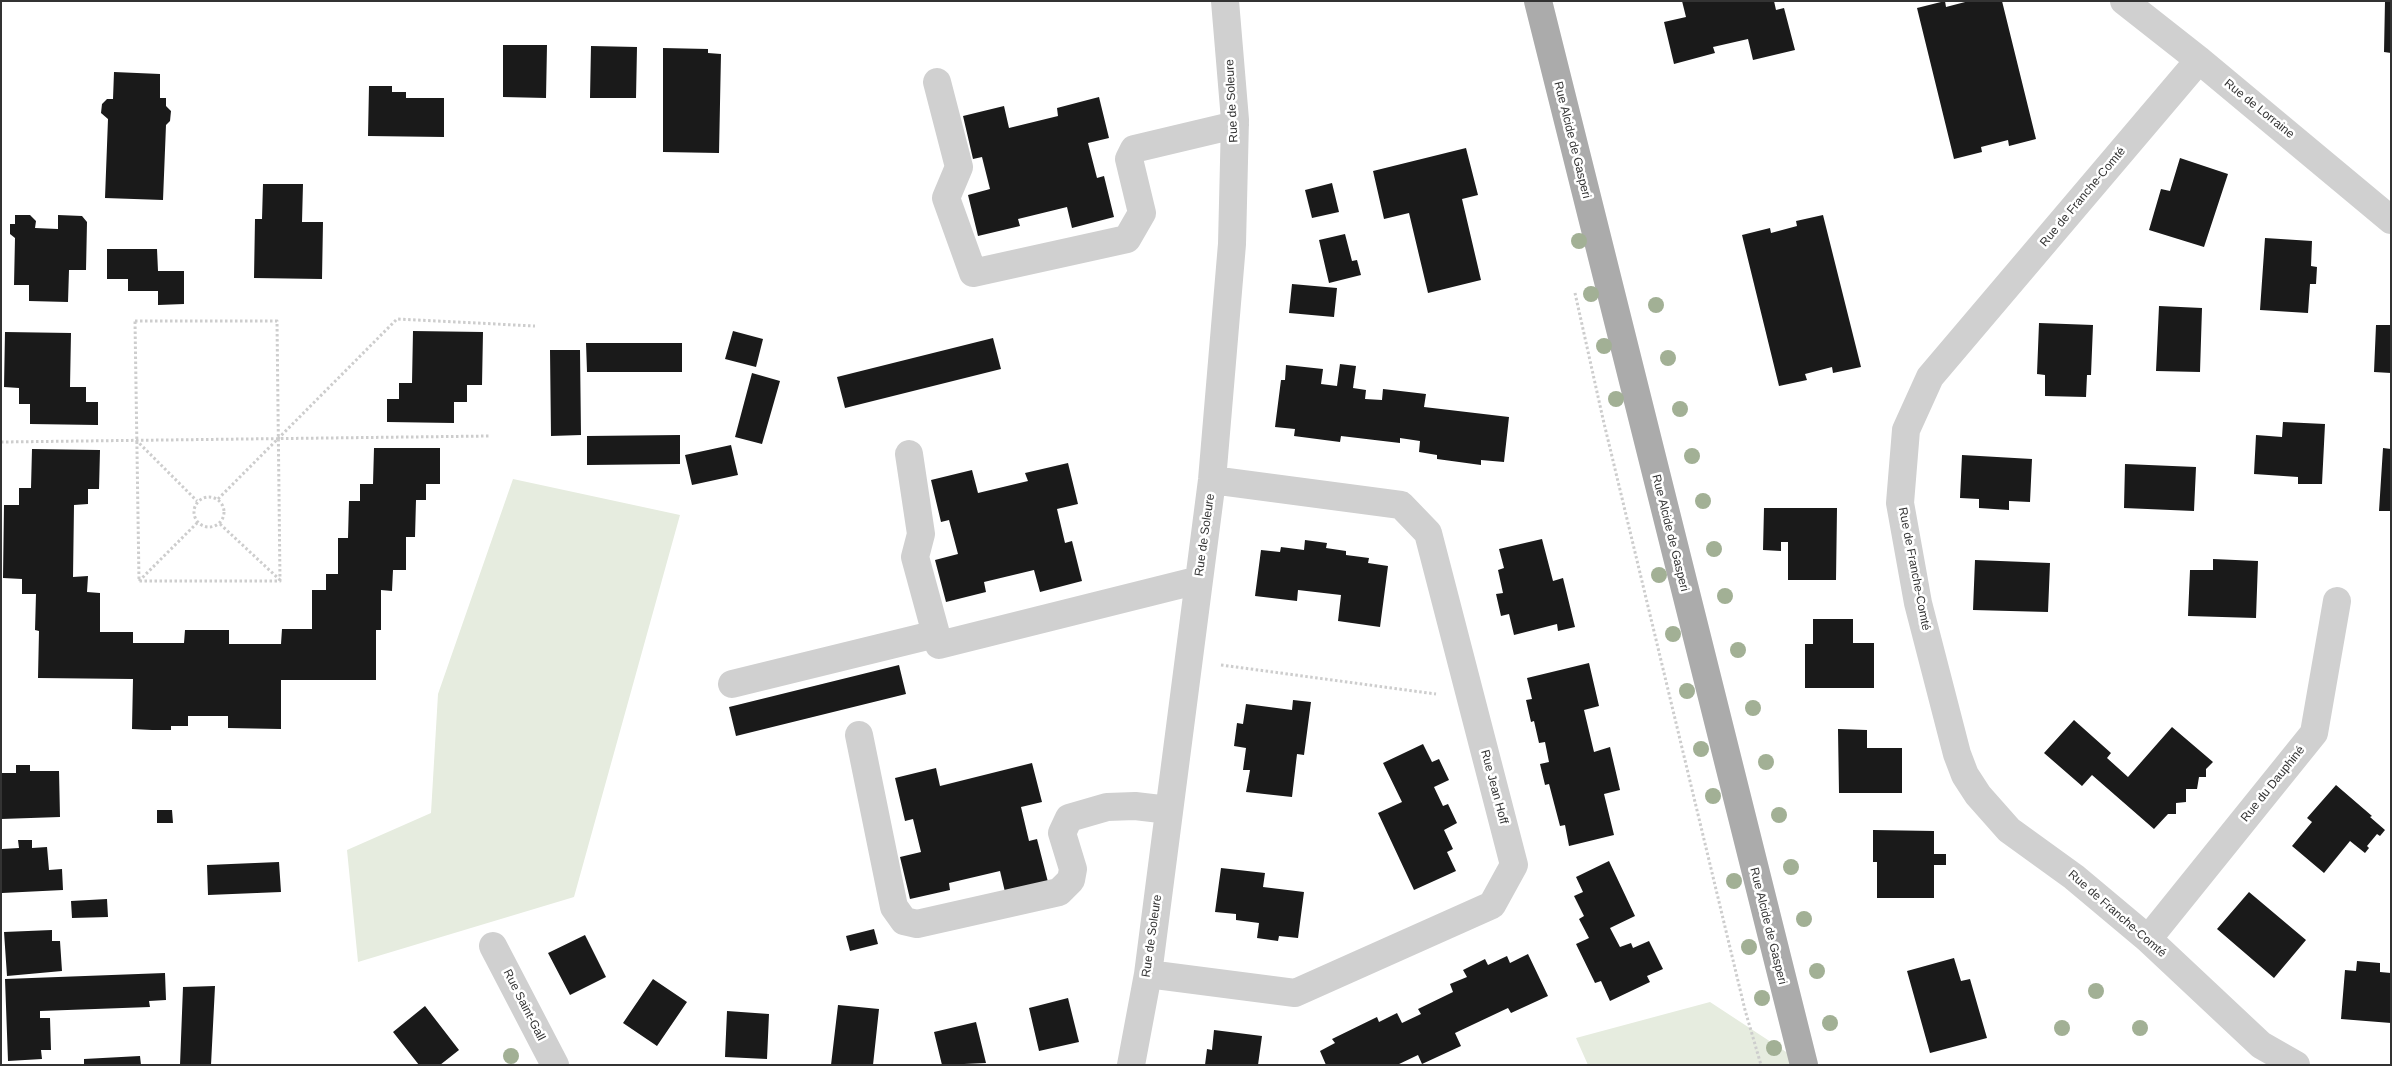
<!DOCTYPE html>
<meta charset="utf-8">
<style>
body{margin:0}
#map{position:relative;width:2392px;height:1066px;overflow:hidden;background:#fff;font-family:Arial,sans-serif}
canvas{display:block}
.frame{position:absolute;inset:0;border:2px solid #333;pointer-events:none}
</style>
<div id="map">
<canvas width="2392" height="1066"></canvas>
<div class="frame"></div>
</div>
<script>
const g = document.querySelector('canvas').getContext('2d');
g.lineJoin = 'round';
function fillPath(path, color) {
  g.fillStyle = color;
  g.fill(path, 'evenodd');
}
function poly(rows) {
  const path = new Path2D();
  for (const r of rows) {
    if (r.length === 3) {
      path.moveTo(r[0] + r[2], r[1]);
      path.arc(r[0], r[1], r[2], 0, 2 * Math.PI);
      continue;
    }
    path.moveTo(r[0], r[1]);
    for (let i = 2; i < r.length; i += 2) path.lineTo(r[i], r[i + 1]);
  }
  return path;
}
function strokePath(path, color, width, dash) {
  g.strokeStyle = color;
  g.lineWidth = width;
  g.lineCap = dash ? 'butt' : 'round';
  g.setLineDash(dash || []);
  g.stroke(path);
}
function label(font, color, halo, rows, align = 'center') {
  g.font = font + ' Arial,sans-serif';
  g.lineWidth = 5;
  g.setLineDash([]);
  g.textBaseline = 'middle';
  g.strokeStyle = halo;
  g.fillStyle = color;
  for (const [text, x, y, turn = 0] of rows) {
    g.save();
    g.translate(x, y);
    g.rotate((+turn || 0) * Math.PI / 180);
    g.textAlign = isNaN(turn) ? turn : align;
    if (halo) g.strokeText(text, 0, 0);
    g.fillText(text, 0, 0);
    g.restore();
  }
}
fillPath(poly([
 [513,479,680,515,574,897,358,962,347,850,431,813,438,694],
 [1710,1002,1806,1065,1588,1065,1576,1038]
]), '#e6ecdf');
fillPath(poly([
 [1682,1,1774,1,1776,10,1784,8,1795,50,1753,60,1748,39,1713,47,1715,53,1674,64,1664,22,1686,17],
 [1945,1,1946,7,1969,1,2002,1,2036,139,2009,146,2008,140,1981,147,1982,152,1954,159,1917,8],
 [2385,1,2391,1,2391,53,2384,52],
 [503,45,547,45,546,98,503,97],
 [591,46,637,47,636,98,590,98],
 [663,48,708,49,708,53,721,54,719,153,663,152],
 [114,72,160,74,160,98,166,98,166,106,171,111,170,121,166,125,163,200,105,198,108,119,101,113,102,104,107,99,113,99],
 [369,86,392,86,392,92,406,92,406,98,444,98,444,137,368,136],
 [1099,97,1109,138,1088,143,1097,178,1104,176,1114,217,1072,228,1067,207,1018,219,1020,226,978,236,968,195,990,189,982,157,973,159,963,116,1004,106,1009,128,1058,116,1057,108],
 [1466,148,1478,195,1462,199,1481,280,1428,293,1409,213,1384,219,1373,171],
 [2180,158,2228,174,2204,247,2149,230,2161,189,2170,191],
 [1332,183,1339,212,1312,218,1305,190],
 [263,184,303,184,302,222,323,222,322,279,254,278,255,219,262,219],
 [15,215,30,215,36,221,35,228,58,229,58,215,82,216,87,222,86,270,69,270,68,302,29,301,29,285,14,285,15,238,10,234,10,224,15,224],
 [1823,215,1861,367,1833,373,1832,367,1805,374,1807,380,1779,386,1742,235,1770,228,1771,233,1797,226,1796,221],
 [1345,234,1352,261,1357,260,1361,275,1329,283,1319,240],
 [2265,238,2312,241,2311,266,2317,267,2316,284,2310,284,2308,313,2260,310],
 [107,249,157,249,158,271,184,271,184,304,158,305,158,291,128,291,128,279,107,279],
 [1292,284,1337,288,1334,317,1289,313],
 [2159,306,2202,308,2200,372,2156,371],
 [2039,323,2093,325,2091,375,2087,375,2086,397,2045,396,2045,375,2037,374],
 [2376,325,2391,325,2391,373,2374,372],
 [413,331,483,332,482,385,467,385,467,402,454,402,454,423,387,422,387,399,399,399,399,383,412,383],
 [733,331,763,339,756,367,725,359],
 [5,332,71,333,70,387,86,387,86,402,98,402,98,425,30,424,30,404,19,404,19,388,4,387],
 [993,338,1001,369,845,408,837,377],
 [586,343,682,343,682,372,587,372],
 [550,350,580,350,581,435,551,436],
 [1340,364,1356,366,1353,388,1366,390,1365,399,1382,400,1383,389,1426,394,1424,407,1509,417,1504,462,1481,460,1481,465,1437,459,1437,455,1419,452,1420,441,1400,438,1400,443,1341,436,1340,442,1294,436,1295,429,1275,427,1281,380,1285,380,1286,365,1323,369,1321,384,1337,386],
 [752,373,780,381,762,444,735,437],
 [2283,422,2325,424,2322,484,2298,484,2298,477,2254,474,2256,435,2282,437],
 [680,435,680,464,587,465,587,436],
 [731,445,738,475,692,485,685,455],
 [374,448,440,448,440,484,426,484,426,500,416,500,415,537,406,537,406,570,393,570,392,591,381,590,381,630,376,630,376,680,281,680,281,729,228,728,228,716,188,716,188,726,171,726,171,730,152,730,132,729,133,679,38,678,39,631,35,630,36,594,22,594,22,579,3,578,4,505,19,505,19,488,31,488,32,449,100,450,99,489,88,489,88,504,74,505,73,577,88,576,87,592,100,593,100,632,133,632,133,643,184,643,185,630,229,630,229,644,281,644,282,629,312,629,312,590,326,590,326,574,338,574,338,538,348,538,349,501,360,501,360,484,373,484],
 [2383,448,2391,449,2391,511,2379,511],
 [1962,455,2032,459,2030,502,2009,501,2009,510,1979,508,1979,499,1960,498],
 [1068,463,1078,504,1057,509,1065,543,1072,541,1082,581,1040,592,1034,570,984,582,986,592,946,602,935,560,958,554,949,520,941,522,931,480,972,470,978,493,1028,481,1025,473],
 [2125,464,2196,467,2194,511,2124,508],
 [1764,508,1837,508,1836,580,1788,580,1788,542,1781,542,1781,551,1763,550],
 [1542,539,1553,581,1563,578,1575,627,1558,631,1557,624,1514,635,1509,614,1501,616,1496,594,1503,593,1498,570,1504,568,1499,549],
 [1305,540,1327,543,1326,548,1346,551,1346,555,1369,558,1368,563,1388,566,1380,627,1338,621,1341,595,1298,590,1297,601,1255,596,1261,550,1280,552,1281,547,1304,550],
 [2213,559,2258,561,2256,618,2188,616,2190,570,2213,570],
 [1975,560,2050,563,2048,612,1973,610],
 [1813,619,1853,619,1853,643,1874,643,1874,688,1805,688,1805,644,1813,644],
 [1589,663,1599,706,1584,710,1594,752,1610,747,1620,790,1604,794,1614,835,1569,846,1565,825,1560,826,1549,784,1545,785,1540,764,1549,762,1545,742,1539,743,1534,721,1531,722,1526,700,1532,699,1527,678],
 [899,665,906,694,736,736,729,707],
 [1293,700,1311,702,1304,755,1297,754,1292,797,1246,792,1250,770,1243,770,1246,748,1234,746,1237,723,1243,724,1246,704,1292,710],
 [2074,720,2111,753,2107,758,2128,777,2172,727,2213,762,2206,769,2206,777,2199,777,2197,789,2186,789,2186,802,2176,803,2176,814,2168,814,2154,829,2092,775,2082,786,2044,753],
 [1838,729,1867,730,1867,748,1902,748,1902,793,1839,793],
 [1423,744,1432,762,1439,759,1449,780,1434,787,1443,806,1448,804,1457,823,1444,830,1453,849,1447,852,1456,871,1414,890,1378,813,1402,802,1383,763],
 [1032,763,1042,802,1021,807,1029,841,1037,839,1048,882,1005,892,1000,871,949,883,950,890,910,899,900,857,921,852,913,819,905,821,895,778,936,768,940,786],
 [16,765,30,765,30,771,59,771,60,817,1,819,1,773,16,773],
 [2336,785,2372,816,2370,817,2385,830,2380,836,2377,834,2367,846,2369,848,2365,853,2350,841,2324,873,2292,846,2312,822,2307,818],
 [157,810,172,810,173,823,157,823],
 [1873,830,1934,831,1934,854,1946,854,1946,865,1934,865,1934,898,1877,898,1877,862,1873,862],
 [18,840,32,840,32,848,47,847,49,870,62,869,63,890,2,893,2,849,19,848],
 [1609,861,1635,916,1610,928,1620,947,1631,943,1633,948,1649,941,1663,969,1647,976,1650,982,1610,1001,1601,981,1595,983,1576,944,1589,938,1579,919,1584,916,1574,896,1583,892,1576,877],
 [279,862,281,892,208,895,207,865],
 [1221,868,1265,873,1263,887,1304,892,1298,938,1279,936,1278,941,1257,938,1259,923,1236,920,1236,914,1215,912],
 [2249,892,2306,940,2274,978,2217,929],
 [107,899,108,917,72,918,71,901],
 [874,929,878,944,850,951,846,936],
 [52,930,52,941,60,941,62,971,7,976,4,932],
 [585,935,606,977,570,995,548,953],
 [1528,954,1548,996,1511,1013,1508,1008,1455,1033,1461,1046,1422,1064,1418,1055,1397,1065,1326,1065,1320,1051,1335,1043,1332,1039,1377,1017,1379,1022,1397,1013,1402,1023,1421,1014,1418,1009,1453,992,1450,984,1467,977,1463,970,1485,959,1488,965,1507,956,1510,963],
 [1954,958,1961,981,1970,979,1987,1038,1930,1053,1907,971],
 [2357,961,2380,963,2380,972,2391,973,2391,1023,2341,1019,2345,970,2356,971],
 [165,973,166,1000,149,1001,150,1007,40,1011,40,1018,50,1018,51,1050,41,1050,42,1059,8,1061,5,979],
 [653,979,687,1002,657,1046,623,1023],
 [215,986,211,1065,180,1065,183,987],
 [1068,998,1079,1042,1039,1051,1029,1008],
 [838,1005,879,1009,873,1065,831,1065],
 [425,1006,459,1050,440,1065,419,1065,393,1032],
 [727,1011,769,1014,767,1059,725,1057],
 [976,1022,986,1063,942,1065,934,1032],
 [1214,1030,1262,1036,1258,1065,1205,1065,1207,1049,1212,1050],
 [140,1056,141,1065,84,1065,84,1059]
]), '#1a1a1a');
strokePath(poly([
 [1575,293,1603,419,1745,1010,1761,1065],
 [135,321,277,321,280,581,139,581,135,321],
 [136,440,197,501],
 [1,442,490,436],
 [209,512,15],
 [218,499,397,319,535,326],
 [220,524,280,580],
 [139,581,197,523],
 [1221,665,1436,694]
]), '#cdcdcd', 3, [2.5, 2.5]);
strokePath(poly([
 [2124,1,2199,60,2391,220],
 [2199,60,1930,377,1906,430,1900,503,1918,603,1957,754,1965,775,1978,795,2009,830,2074,877,2148,939,2261,1045,2296,1065],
 [937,82,959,167,946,198,973,273,1127,239,1142,213,1129,159,1134,149,1235,125],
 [909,454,921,534,915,557,939,645,1199,580],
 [732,684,936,634],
 [859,735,894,907,904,921,917,924,1059,892,1071,880,1073,869,1062,833,1069,818,1107,807,1135,806,1169,810],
 [2148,939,2314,733,2337,601],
 [493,946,555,1065],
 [1148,974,1295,993,1492,905,1514,865,1428,533,1401,505,1212,480],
 [1131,1065,1148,974,1212,480,1232,244,1235,120,1225,1]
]), '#d0d0d0', 28);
strokePath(poly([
 [1538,1,1804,1065]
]), '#ababab', 28);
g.fillStyle = '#a2b095';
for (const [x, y] of [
 [1579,241],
 [1591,294],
 [1656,305],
 [1604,346],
 [1668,358],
 [1616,399],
 [1680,409],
 [1692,456],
 [1703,501],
 [1714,549],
 [1659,575],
 [1725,596],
 [1673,634],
 [1738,650],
 [1687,691],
 [1753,708],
 [1701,749],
 [1766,762],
 [1713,796],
 [1779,815],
 [1791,867],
 [1734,881],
 [1804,919],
 [1749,947],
 [1817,971],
 [2096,991],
 [1762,998],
 [1830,1023],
 [2062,1028],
 [2140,1028],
 [1774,1048],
 [511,1056]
]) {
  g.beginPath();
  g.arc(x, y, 8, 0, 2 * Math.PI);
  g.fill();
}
label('12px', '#333', '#fff', [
 ["Rue de Soleure",1232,101,-93],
 ["Rue de Lorraine",2259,109,39],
 ["Rue Alcide de Gasperi",1572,140,76],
 ["Rue de Franche-Comté",2083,197,-50],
 ["Rue Alcide de Gasperi",1670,533,76],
 ["Rue de Soleure",1205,535,-82],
 ["Rue de Franche-Comté",1914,569,79],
 ["Rue du Dauphiné",2273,784,-51],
 ["Rue Jean Hoff",1494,787,75],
 ["Rue de Franche-Comté",2117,914,41],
 ["Rue Alcide de Gasperi",1768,926,76],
 ["Rue de Soleure",1152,936,-82],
 ["Rue Saint-Gall",524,1005,63]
]);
</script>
